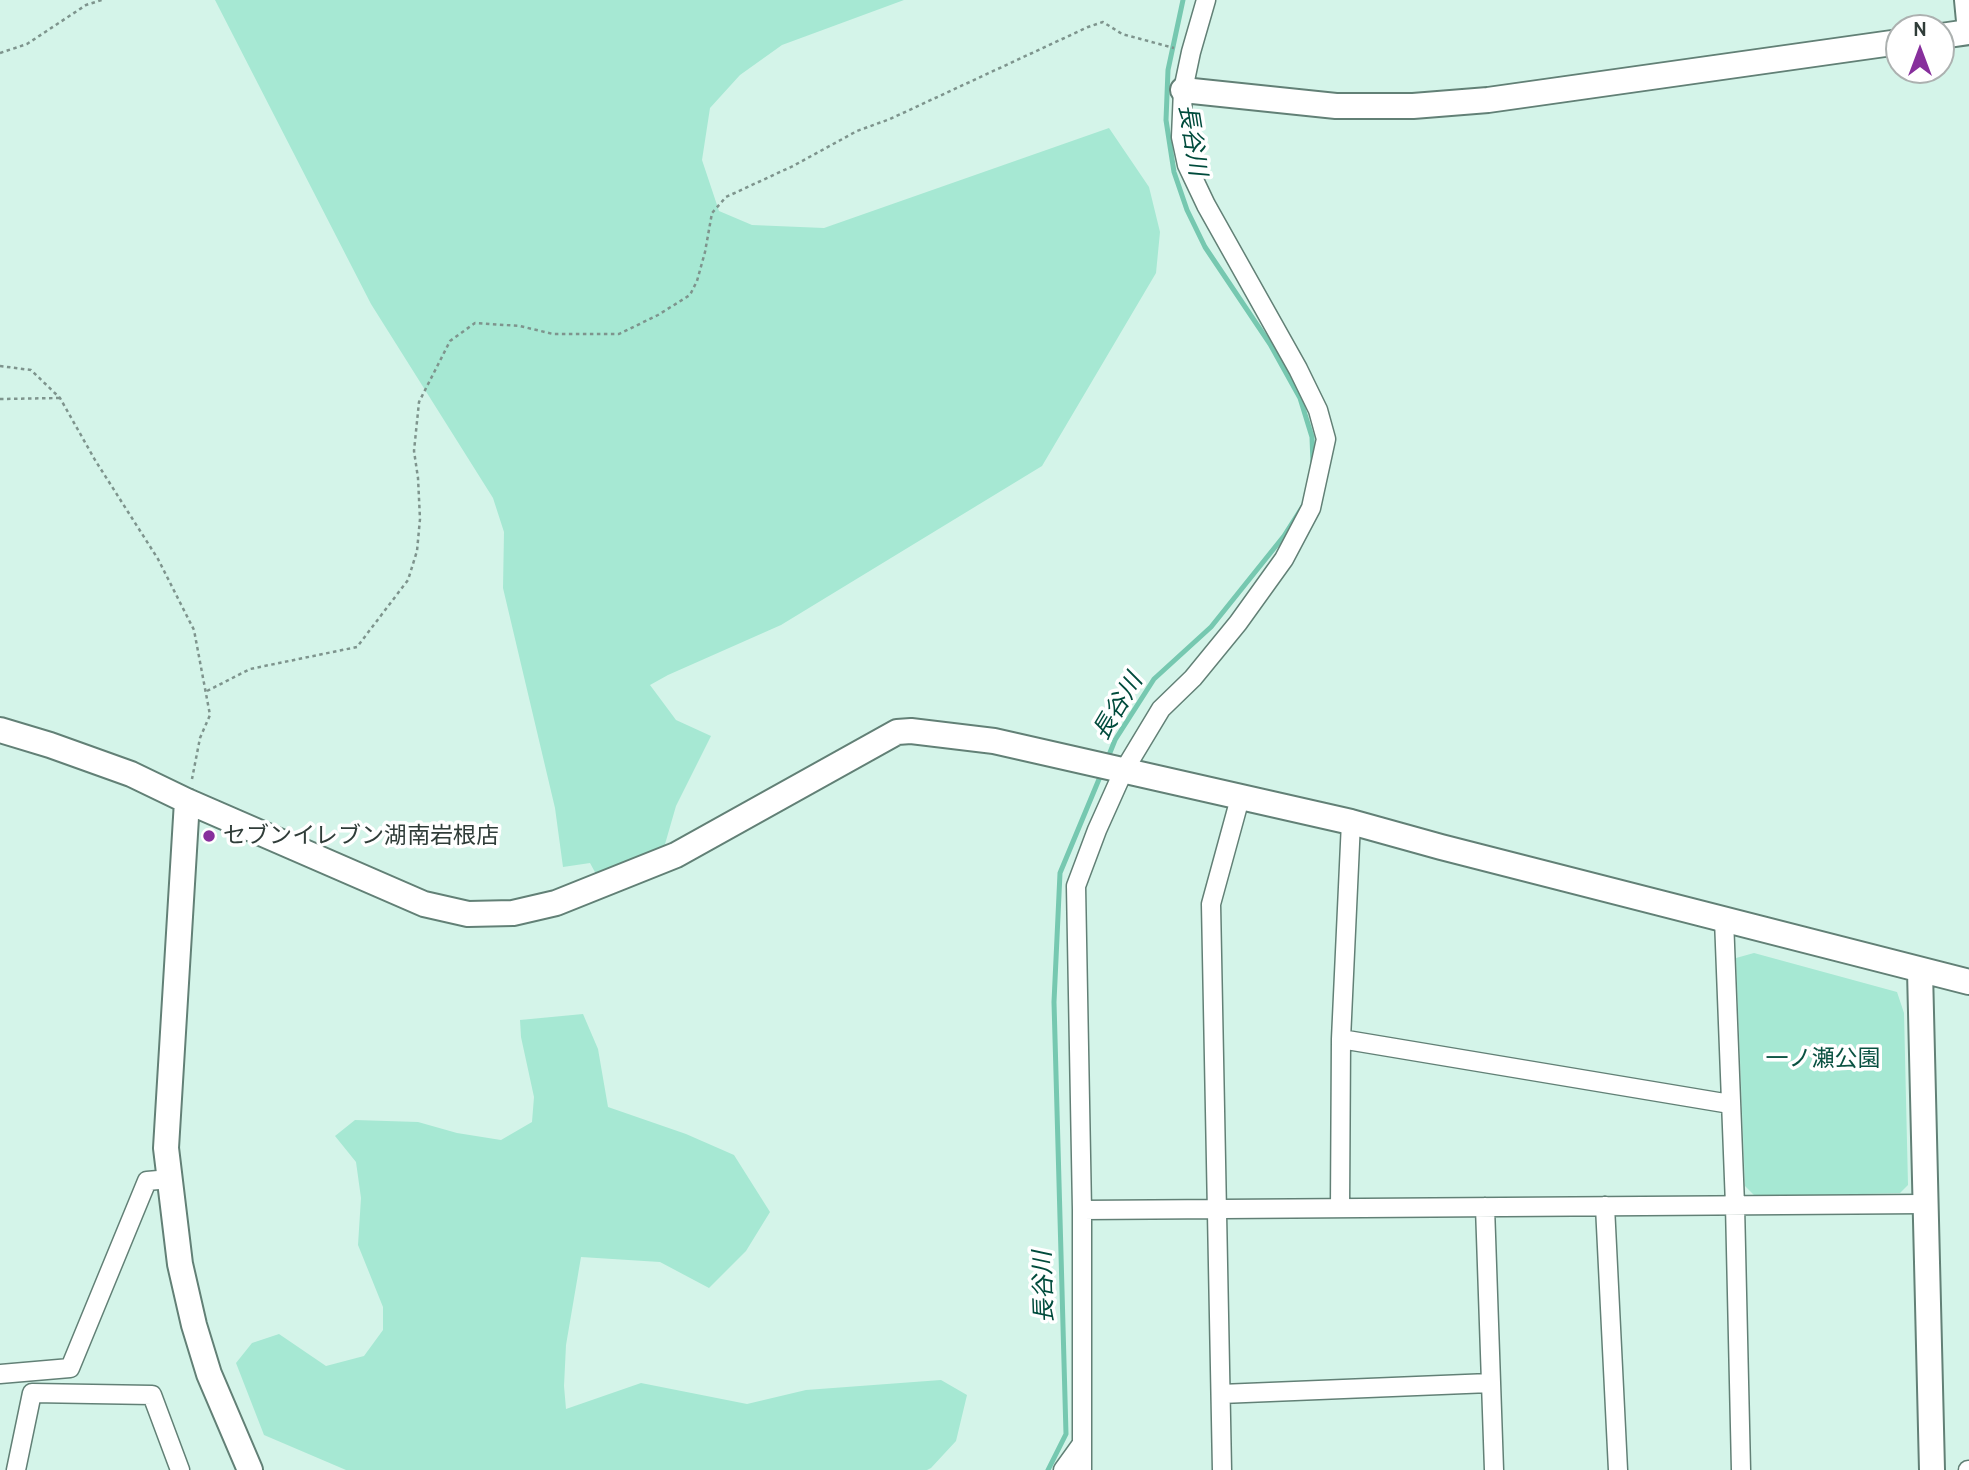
<!DOCTYPE html>
<meta charset="utf-8">
<style>
body{margin:0}
#map{position:relative;width:1969px;height:1470px;overflow:hidden;background:#d4f4e9;font-family:Cabin,sans-serif}
canvas{display:block}
.north{position:absolute;left:1885px;top:14px;width:70px;height:70px;box-sizing:border-box;background:#fff;border:2px solid #acb1b0;border-radius:50%;rotate:0deg;font-size:19px;font-weight:700;line-height:28px;text-align:center;color:#303d39}
.north::after{content:'';display:block;margin:auto;width:24px;height:32px;background:#872f9c;clip-path:polygon(50% 0,100% 100%,50% 72%,0 100%)}
</style>
<div id="map">
<canvas width="1969" height="1470"></canvas>
<div class="north">N</div>
</div>
<script>
const g = document.querySelector('canvas').getContext('2d');
g.lineJoin = 'round';
function fillPath(path, color) {
  g.fillStyle = color;
  g.fill(path, 'evenodd');
}
function poly(rows) {
  const path = new Path2D();
  for (const r of rows) {
    path.moveTo(r[0], r[1]);
    for (let i = 2; i < r.length; i += 2) path.lineTo(r[i], r[i + 1]);
  }
  return path;
}
function strokePath(path, color, width, dash) {
  g.strokeStyle = color;
  g.lineWidth = width;
  g.lineCap = dash ? 'butt' : 'round';
  g.setLineDash(dash || []);
  g.stroke(path);
}
function label(font, color, halo, rows, align = 'center') {
  g.font = font + ' Cabin,"Noto Sans JP",sans-serif';
  g.lineWidth = 7;
  g.setLineDash([]);
  g.textBaseline = 'middle';
  g.strokeStyle = halo;
  g.fillStyle = color;
  for (const [text, x, y, turn = 0] of rows) {
    g.save();
    g.translate(x, y);
    g.rotate((+turn || 0) * Math.PI / 180);
    g.textAlign = isNaN(turn) ? turn : align;
    if (halo) g.strokeText(text, 0, 0);
    g.fillText(text, 0, 0);
    g.restore();
  }
}
fillPath(poly([
 [215,0,904,0,782,45,740,75,710,108,702,160,719,211,752,225,824,228,1109,128,1149,187,1160,232,1156,273,1042,466,781,625,668,675,650,685,676,720,711,736,676,806,661,858,596,874,590,863,563,867,555,808,503,588,504,532,493,498,371,304],
 [1754,953,1897,992,1904,1013,1908,1185,1900,1193,1756,1197,1745,1186,1736,958],
 [583,1014,598,1049,608,1107,686,1134,734,1155,770,1212,746,1251,709,1288,660,1262,581,1257,566,1345,564,1386,566,1409,641,1383,747,1404,806,1390,941,1380,967,1395,956,1441,931,1468,927,1470,346,1470,264,1435,236,1363,252,1343,279,1334,326,1366,364,1356,383,1330,383,1307,358,1245,361,1198,356,1162,335,1136,355,1120,418,1122,457,1133,501,1140,532,1122,534,1097,521,1037,520,1020]
]), '#a6e8d3');
strokePath(poly([
 [1183,0,1168,70,1166,120,1174,172,1187,210,1205,247,1270,344,1300,398,1312,437,1313,464],
 [1107,760,1115,740,1154,679,1211,627,1284,536,1303,506],
 [1048,1470,1066,1434,1054,1002,1060,873,1102,772]
]), '#76c8b0', 5);
const street = poly([
 [1724,919,1735,1205,1741,1470],
 [1341,1039,1730,1104],
 [1605,1206,1618,1470],
 [1485,1207,1494,1470],
 [1340,1208,1341,1039,1351,822],
 [1082,1210,1924,1204],
 [0,1374,70,1368,147,1181,170,1179],
 [1221,1394,1490,1383],
 [16,1470,32,1393,152,1395,180,1470],
 [1063,1470,1081,1445],
 [1082,1470,1082,1210,1076,886,1097,830,1123,772,1161,709,1193,678,1238,623,1284,559,1311,508,1326,439,1318,410,1298,369,1206,205,1187,165,1181,137,1183,90,1191,52,1206,0],
 [1222,1470,1211,904,1240,798],
 [1968,1470,1969,1470]
]);
const secondary = poly([
 [1967,0,1969,21],
 [1941,36,1969,32],
 [1183,90,1336,106,1413,106,1488,100,1899,42],
 [0,730,50,745,131,774,187,801,424,904,468,914,513,913,556,903,676,855,897,732,911,731,994,741,1351,822,1441,847,1969,982],
 [187,801,166,1148,180,1264,194,1325,209,1374,250,1470],
 [1920,971,1932,1470]
]);
strokePath(street, '#628076', 21);
strokePath(secondary, '#628076', 28);
strokePath(poly([
 [0,53,27,44,86,5,102,0],
 [0,366,31,370,60,398,95,460,158,559,194,630,210,715,200,738,192,779],
 [0,399,60,398],
 [207,691,250,669,357,647,408,580,417,551,420,519,418,478,414,451,419,402,450,341,475,323,520,326,553,334,619,334,658,315,690,295,697,281,705,252,712,213,726,197,793,166,857,131,890,119,1088,27,1103,22,1122,34,1174,48]
]), '#7e948d', 2.5, [3.5, 3.5]);
strokePath(street, '#fff', 18);
strokePath(secondary, '#fff', 24);
for (const [x, y, r, color] of [
 [209,836,7,"#872f9c"]
]) {
  const dot = new Path2D();
  dot.arc(x, y, r, 0, 2 * Math.PI);
  g.fillStyle = color;
  g.fill(dot);
  strokePath(dot, '#fff', 2.5);
}
label('23px', '#303d39', '#fff', [
 ["セブンイレブン湖南岩根店",223,836]
], 'left');
label('23px', '#0a5242', '#fff', [
 ["一ノ瀬公園",1823,1059]
]);
label('italic 24px', '#004b3c', '#fff', [
 ["長谷川",1192,140,81],
 ["長谷川",1118,707,-59],
 ["長谷川",1044,1287,-92]
]);
</script>
